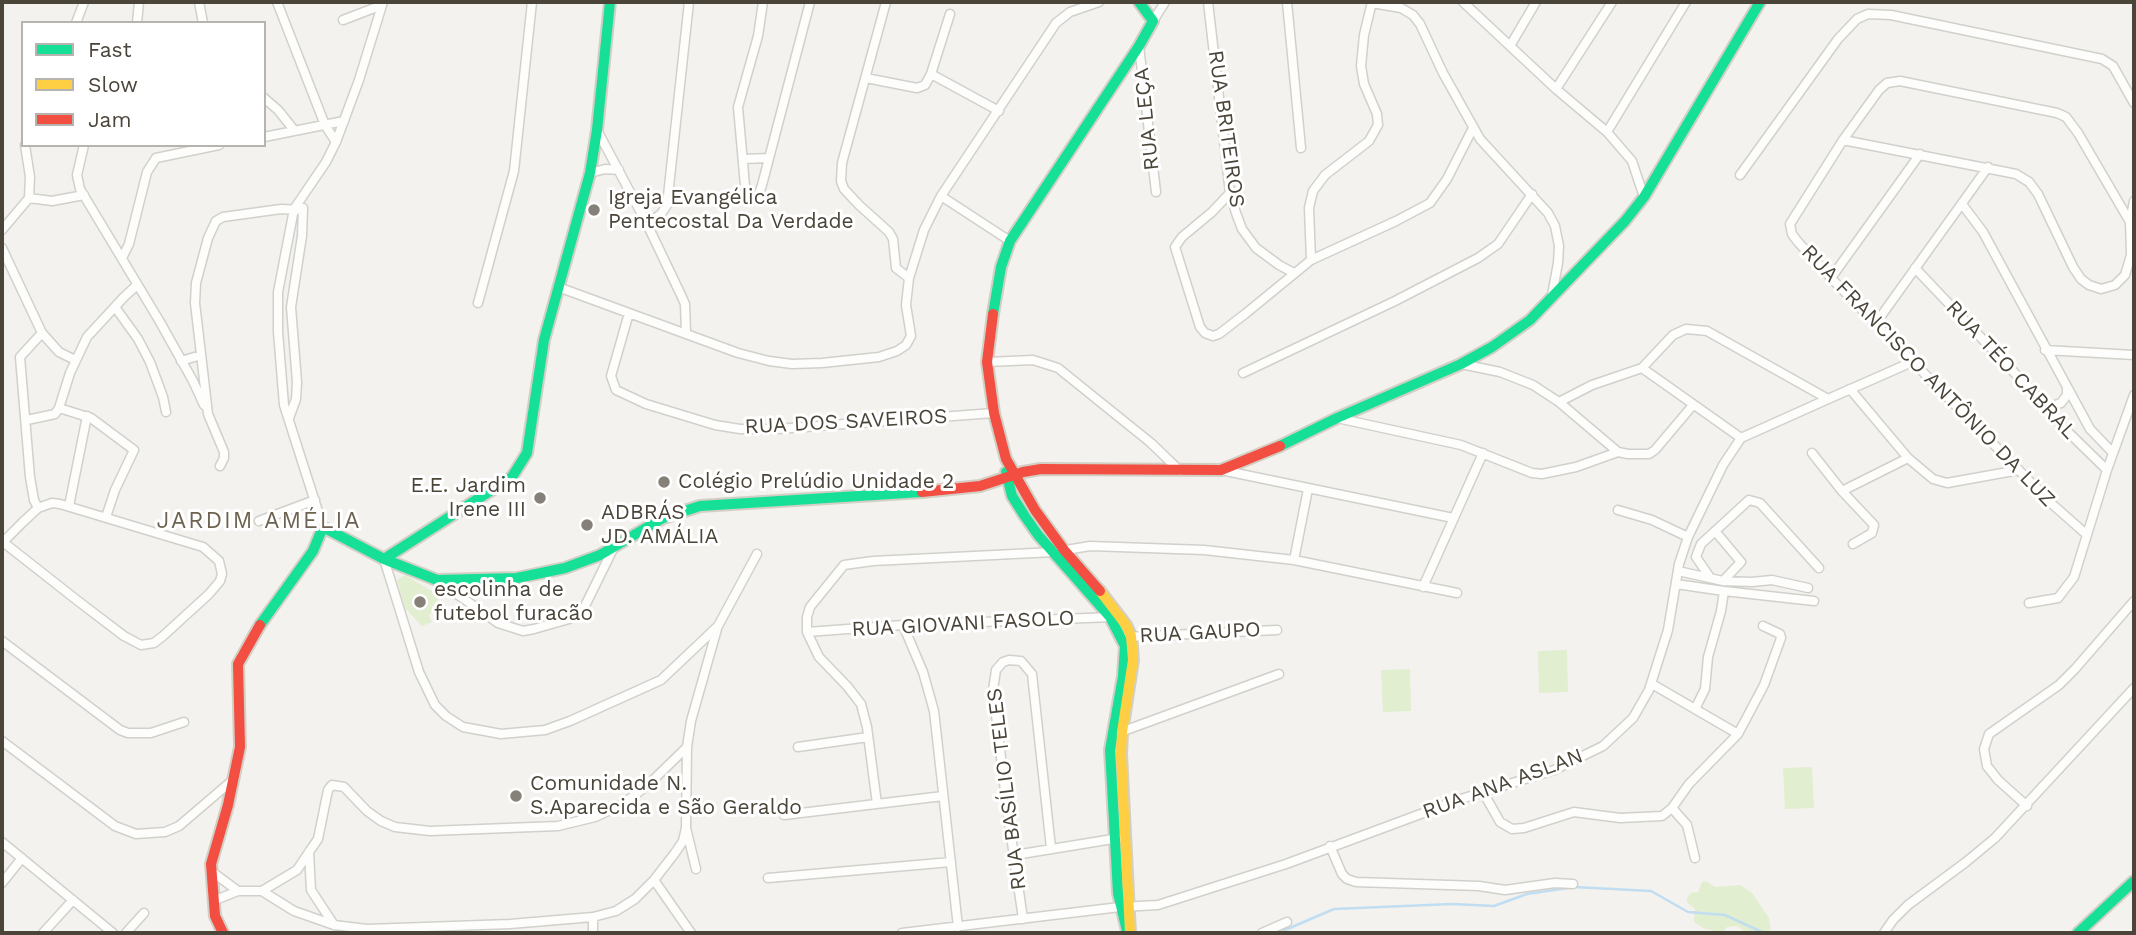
<!DOCTYPE html>
<meta charset="utf-8">
<style>
body{margin:0}
#map{position:relative;width:2136px;height:935px;overflow:hidden;background:#f4f2ee;font-family:"Work Sans",sans-serif}
canvas{display:block}
.frame{position:absolute;inset:0;border:4px solid #4b4439;pointer-events:none}
.legend{position:absolute;left:21px;top:21px;width:245px;height:126px;box-sizing:border-box;background:#fff;border:2px solid #b7b4b0;margin:0;padding:9px 12px;list-style:none;font-size:21px;color:#4b4439}
.legend li{display:flex;align-items:center;gap:14px;height:35px}
.legend b{width:35px;border:2px solid #b7b4b0}
</style>
<div id="map">
<canvas width="2136" height="935"></canvas>
<div class="frame"></div>
<ul class="legend">
<li><b style="height:9px;background:#16e098"></b>Fast</li>
<li><b style="height:9px;background:#ffcf43"></b>Slow</li>
<li><b style="height:9px;background:#f24e42"></b>Jam</li>
</ul>
</div>
<script>
const g = document.querySelector('canvas').getContext('2d');
g.lineJoin = 'round';
function fillPath(path, color) {
  g.fillStyle = color;
  g.fill(path, 'evenodd');
}
function poly(rows) {
  const path = new Path2D();
  for (const r of rows) {
    path.moveTo(r[0], r[1]);
    for (let i = 2; i < r.length; i += 2) path.lineTo(r[i], r[i + 1]);
  }
  return path;
}
function strokePath(path, color, width, dash) {
  g.strokeStyle = color;
  g.lineWidth = width;
  g.lineCap = dash ? 'butt' : 'round';
  g.setLineDash(dash || []);
  g.stroke(path);
}
function label(font, color, halo, rows, align = 'center') {
  g.font = font + ' "Work Sans",sans-serif';
  g.lineWidth = 6;
  g.setLineDash([]);
  g.textBaseline = 'middle';
  g.strokeStyle = halo;
  g.fillStyle = color;
  for (const [text, x, y, turn = 0] of rows) {
    g.save();
    g.translate(x, y);
    g.rotate((+turn || 0) * Math.PI / 180);
    g.textAlign = isNaN(turn) ? turn : align;
    if (halo) g.strokeText(text, 0, 0);
    g.fillText(text, 0, 0);
    g.restore();
  }
}
fillPath(poly([
 [405,575,440,596,429,616,432,622,422,626,405,608,397,580],
 [1567,650,1568,692,1539,693,1538,651],
 [1410,669,1411,711,1383,712,1381,670],
 [1812,767,1814,808,1785,809,1783,768],
 [1706,881,1715,887,1740,885,1752,893,1769,918,1771,933,1747,933,1737,926,1727,927,1722,933,1703,928,1694,922,1695,909,1687,902,1687,898,1691,893,1698,892,1702,882]
]), '#e1eecf');
strokePath(poly([
 [1574,887,1651,891,1688,912,1725,915,1764,933],
 [1278,933,1334,909,1452,904,1494,906,1527,894,1568,888]
]), '#c0ddf1', 2.5);
const street = poly([
 [199,2,203,23],
 [277,2,325,125,336,142],
 [763,2,758,36,738,107,746,197,750,201,758,196,762,185,810,2],
 [886,2,842,163,841,181,844,189,859,205,889,232,893,239,896,268,909,278],
 [1208,2,1230,193,1236,213,1242,229,1256,248,1279,265,1294,273],
 [1287,2,1301,148],
 [1463,2,1556,89,1607,132,1632,161,1644,197],
 [1372,3,1401,8,1413,15,1420,24,1443,73,1480,139,1548,213,1555,226,1559,246,1558,263,1552,295],
 [343,20,382,5],
 [1153,21,1165,2],
 [76,23,84,2],
 [137,23,139,2],
 [1139,46,1156,192],
 [1510,46,1536,2],
 [931,74,950,14],
 [866,78,917,88,925,85,931,74,999,111],
 [1556,89,1612,2],
 [264,98,278,110,294,130],
 [597,130,647,224,681,295,685,304,686,333],
 [1607,132,1686,2],
 [264,137,344,121],
 [1843,140,2016,174,2029,182,2038,194,2073,267,2081,279,2089,285,2101,289,2115,285,2125,275,2131,255,2130,222,2134,201],
 [84,145,77,175,80,189,160,322,193,381,204,405],
 [743,159,769,158],
 [590,173,605,169,619,170],
 [1740,175,1838,39,1857,19,1868,14,1891,15,2102,59,2113,66,2134,103],
 [1230,193,1212,212,1182,237,1175,247,1200,327,1205,333,1213,336,1219,334,1245,314,1311,260,1396,221,1430,203,1447,179,1473,128],
 [941,196,1010,241],
 [29,198,52,201,84,195],
 [1962,204,1983,232,2090,429,2113,453],
 [647,224,661,214,667,205,689,2],
 [2,230,29,198,30,177,25,145],
 [2,248,42,333,59,352,75,360],
 [122,258,129,244,147,172,156,158,219,145],
 [1311,260,1309,208,1313,191,1325,175,1369,141,1378,125,1377,114,1364,84,1361,66,1364,35,1372,2],
 [1915,268,2045,405,2065,429,2107,470],
 [1831,278,1920,154],
 [558,287,738,353,769,361,792,364,822,363,879,357,897,351,906,345,911,336,906,305,909,278,924,230,941,196,1056,23,1070,12,1099,2],
 [478,303,514,171,532,2],
 [115,307,138,339,150,362,163,397,166,412],
 [629,313,611,376,616,390,646,404,715,425,740,429,777,429,994,413],
 [1876,323,1988,167],
 [2045,350,2134,355],
 [181,361,201,355],
 [987,362,1033,360,1058,368,1151,443,1180,471],
 [1461,364,1500,372,1533,385,1559,402,1618,452,1628,454,1649,454,1655,450,1693,405],
 [1642,368,1741,438],
 [1243,373,1395,301,1478,258,1498,244,1532,194],
 [1850,389,1908,458,1933,479,1947,483,2019,470],
 [1559,402,1592,385,1642,368,1673,335,1686,329,1707,331,1828,399,1912,362],
 [2045,405,2052,406,2061,403,2067,395,2067,388],
 [59,408,91,418,134,450,115,490,106,517],
 [59,408,70,373,87,337,124,297,137,285],
 [289,418,296,399,297,382,291,307,302,236,303,208],
 [1337,418,1461,445,1532,473,1542,474,1576,467,1618,452],
 [27,420,55,414,59,408],
 [1812,453,1842,491,1874,525,1872,533,1853,544],
 [220,466,224,458,224,452,208,414,195,303,196,283,208,238,216,221,223,217,281,209,303,210],
 [1221,470,1453,518],
 [1842,491,1908,458],
 [69,506,87,416],
 [38,508,34,500,30,477,20,357,42,333],
 [1618,510,1652,520,1688,537],
 [259,521,315,500],
 [323,527,284,405,278,332,278,292,294,209,326,162,336,142,359,80,383,2],
 [1715,531,1741,562,1723,581],
 [2086,534,2052,504,1831,278,1798,242,1792,234,1790,224,1843,140,1879,90,1887,83,1900,81,2057,113,2066,117,2078,133,2130,222],
 [2,541,3,542,78,601,124,636,141,645,154,643,163,636,209,594,220,581,222,574,219,561,203,547,60,504,52,503,38,508,23,522,2,543],
 [384,559,419,672,435,705,446,716,463,727,501,734,545,730,570,721,661,680,718,626,757,554],
 [1294,560,1308,489],
 [1678,571,1723,581,1752,582,1772,580,1808,588],
 [1709,576,1696,557,1701,544,1749,500,1760,503,1819,568],
 [437,580,498,623,523,631,534,629,569,619,584,608,614,547],
 [1676,584,1724,591,1721,611,1708,657,1705,689,1696,707],
 [1423,587,1483,453],
 [1724,591,1814,601],
 [2029,603,2058,598,2074,577,2107,470,2134,395],
 [903,625,923,672,934,711,958,927],
 [807,632,903,625,1113,617],
 [1126,637,1277,630],
 [2,641,120,730,128,733,151,733,184,722],
 [1652,684,1738,734,1764,685,1781,638,1780,634,1763,626],
 [1118,733,1279,674],
 [2,741,115,826,136,834,165,832,179,826,234,779],
 [798,747,868,737],
 [1483,792,1500,822,1512,829,1524,828,1574,812,1620,818,1662,816,1672,808,1689,784,1738,734],
 [877,804,867,727,861,704,847,686,819,657,807,632,807,617,810,607,844,565,873,561,1054,552,1090,546,1204,550,1294,560,1457,593],
 [2027,806,1998,780,1987,766,1984,749,1989,734,2059,685,2075,669,2134,601],
 [1672,808,1687,825,1695,858],
 [784,815,943,796],
 [2,842,113,933],
 [1330,846,1342,874,1347,879,1356,882,1479,886,1505,890,1555,883,1573,884],
 [309,852,311,890,334,925],
 [1015,855,1119,838],
 [696,869,686,828,687,747,691,721,717,629],
 [211,871,238,891],
 [768,878,951,862],
 [654,880,691,933],
 [2,883,22,858],
 [262,891,297,870,309,852,318,839,328,790,332,785,344,787,367,811,381,821,395,827,430,831,558,826,595,817,623,804,649,784,687,747],
 [213,901,238,891,262,891,294,911,334,925,367,929,510,924,593,917,616,911,635,899,654,880,675,853,683,841,686,828],
 [593,917,593,933],
 [1023,919,1007,808,993,690,996,670,1003,662,1009,660,1021,661,1032,674,1051,848],
 [43,933,73,900],
 [126,933,144,913],
 [902,933,1120,907,1158,905,1286,864,1461,799,1554,770,1603,746,1633,718,1649,690,1668,630,1679,564,1688,537,1723,465,1741,438,1828,399],
 [1262,933,1287,922],
 [1884,933,1893,920,1908,905,1966,862,1995,838,2134,688]
]);
const fast = poly([
 [993,314,1001,267,1010,241,1139,46,1153,21,1139,2],
 [1280,446,1337,418,1461,364,1492,347,1530,320,1625,221,1644,197,1760,2],
 [1006,472,1012,496,1024,515,1038,535,1110,617,1125,646,1123,676,1110,750,1118,893,1127,931],
 [384,559,512,477,527,453,544,340,590,173,597,130,610,2],
 [260,625,313,551,323,527,384,559,437,580,517,578,565,568,600,555,663,518,700,506,922,492],
 [2078,933,2134,881]
]);
const slow = poly([
 [1100,591,1126,625,1131,636,1133,660,1122,732,1121,754,1130,933]
]);
const jam = poly([
 [993,314,987,362,994,413,1006,459,1035,510,1064,550,1100,591],
 [922,492,980,486,1023,472,1041,469,1221,470,1280,446],
 [223,933,215,916,211,864,228,805,240,747,238,664,260,625]
]);
strokePath(street, '#d2d0cb', 11);
strokePath(fast, '#d3cfc5', 14);
strokePath(slow, '#d3cfc5', 14);
strokePath(jam, '#d3cfc5', 14);
strokePath(street, '#fdfdfc', 8);
strokePath(fast, '#16e098', 10);
strokePath(slow, '#ffcf43', 10);
strokePath(jam, '#f24e42', 10);
for (const [x, y, r, color] of [
 [594,210,7,"#868178"],
 [664,482,7,"#868178"],
 [540,498,7,"#868178"],
 [587,525,7,"#868178"],
 [420,602,7,"#868178"],
 [516,796,7,"#868178"]
]) {
  const dot = new Path2D();
  dot.arc(x, y, r, 0, 2 * Math.PI);
  g.fillStyle = color;
  g.fill(dot);
  strokePath(dot, '#fff', 2.5);
}
label('21px', '#4b4439', '#fff', [
 ["RUA LEÇA",1147,119,-96],
 ["RUA BRITEIROS",1226,129,82],
 ["RUA TÉO CABRAL",2011,370,47],
 ["RUA FRANCISCO ANTÔNIO DA LUZ",1928,376,46],
 ["RUA DOS SAVEIROS",846,422,-3],
 ["RUA GIOVANI FASOLO",963,624,-3],
 ["RUA GAUPO",1200,633,-3],
 ["RUA ANA ASLAN",1503,784,-20],
 ["RUA BASÍLIO TELES",1007,789,-97]
]);
label('21px', '#4b4439', '#fff', [
 ["Igreja Evangélica",608,198],
 ["Pentecostal Da Verdade",608,222],
 ["Colégio Prelúdio Unidade 2",678,482],
 ["E.E. Jardim",526,486,"right"],
 ["Irene III",526,510,"right"],
 ["ADBRÁS",601,513],
 ["JD. AMÁLIA",601,537],
 ["escolinha de",434,590],
 ["futebol furacão",434,614],
 ["Comunidade N.",530,784],
 ["S.Aparecida e São Geraldo",530,808]
], 'left');
g.letterSpacing = '2px';
label('23px', '#6e6250', '#fff', [
 ["JARDIM AMÉLIA",259,521]
]);
g.letterSpacing = '0px';
</script>
